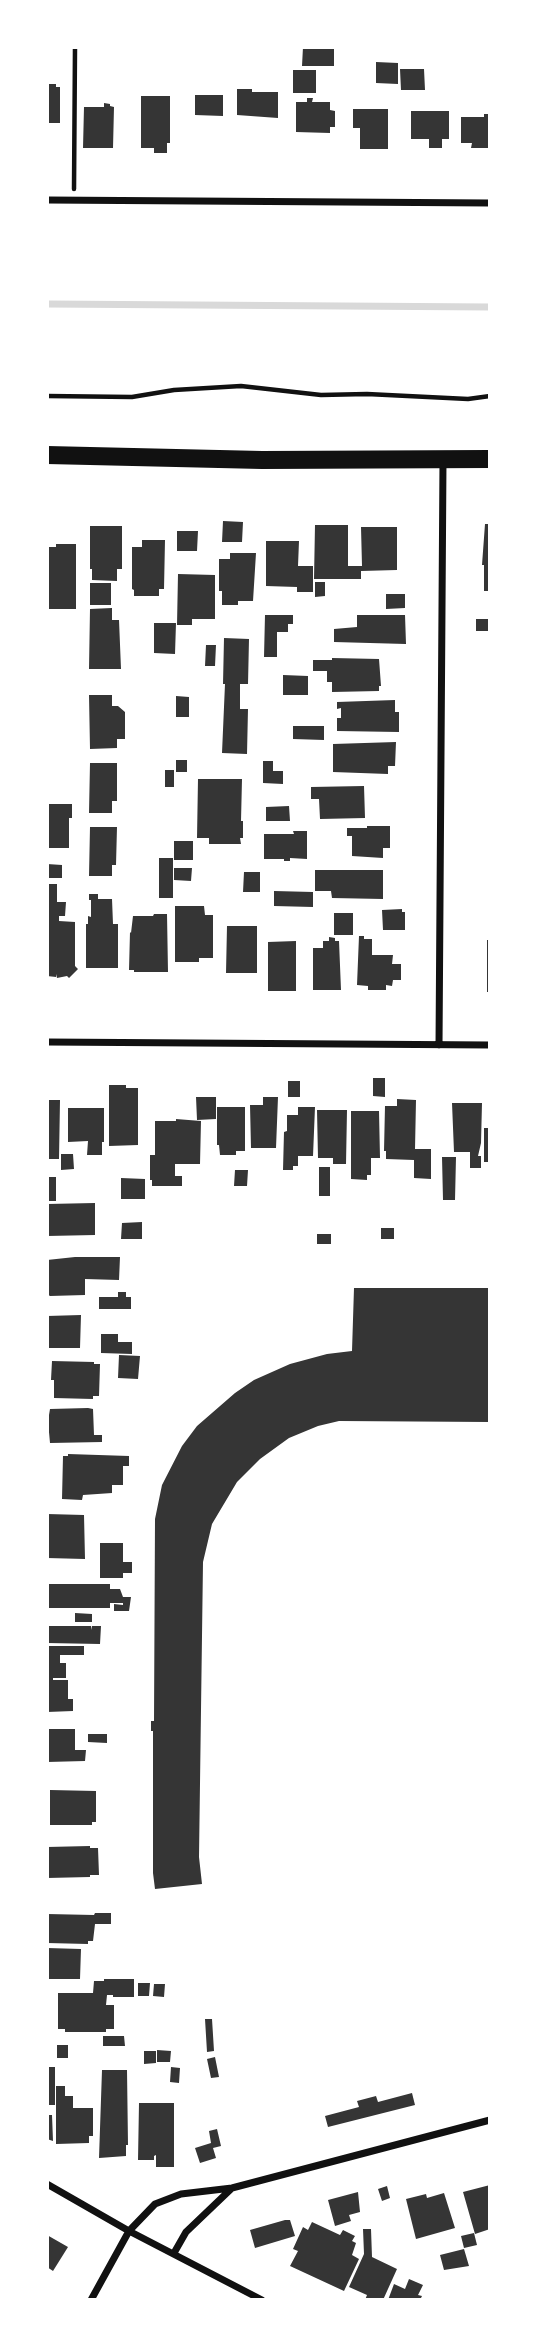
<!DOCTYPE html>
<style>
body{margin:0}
#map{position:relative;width:537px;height:2347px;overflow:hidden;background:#fff;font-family:Bitter,serif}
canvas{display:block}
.frame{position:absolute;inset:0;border:49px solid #fff;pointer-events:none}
</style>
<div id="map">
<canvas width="537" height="2347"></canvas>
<div class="frame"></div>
</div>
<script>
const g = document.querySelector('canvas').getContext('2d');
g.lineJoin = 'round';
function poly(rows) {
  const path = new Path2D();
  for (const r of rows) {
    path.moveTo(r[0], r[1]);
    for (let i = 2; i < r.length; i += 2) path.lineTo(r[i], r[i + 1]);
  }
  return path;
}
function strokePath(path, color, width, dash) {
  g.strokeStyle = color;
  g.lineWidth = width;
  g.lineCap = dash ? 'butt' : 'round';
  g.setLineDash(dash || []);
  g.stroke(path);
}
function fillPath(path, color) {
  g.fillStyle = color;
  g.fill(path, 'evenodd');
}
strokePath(poly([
 [47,304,490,307]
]), '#d9d9d9', 7);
fillPath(poly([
 [303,47,334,47,334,66,302,66],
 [376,62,398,63,398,84,376,83],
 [400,69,424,69,425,90,401,90],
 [293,70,316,70,316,93,293,93],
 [47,84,56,84,56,87,60,87,60,123,47,123],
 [237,89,252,89,252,92,278,92,278,118,237,115],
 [195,95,223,95,223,116,195,115],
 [141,96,170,96,170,143,167,143,167,153,154,153,154,148,141,148],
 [307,98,313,98,312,102,330,102,330,110,335,111,335,127,330,127,330,133,296,132,296,102,307,102],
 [104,103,110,104,110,106,114,107,113,148,83,148,84,107,104,107],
 [353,109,388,109,388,149,360,149,360,128,353,128],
 [411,111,449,111,449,139,442,139,442,148,429,148,429,139,411,139],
 [484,114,490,114,490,148,471,148,472,143,461,143,461,117,484,117],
 [223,521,243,522,242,542,222,542],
 [485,524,490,524,490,591,484,591,484,565,482,565],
 [315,525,348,525,348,566,362,566,361,527,397,527,397,570,361,571,361,579,314,579],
 [90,526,122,526,122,569,117,569,117,581,92,580,92,569,90,569],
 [177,531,198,531,197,551,177,551],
 [142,540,165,540,164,589,159,589,159,596,134,596,134,590,132,589,132,547,142,547],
 [266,541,299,541,298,566,313,566,313,592,297,592,297,587,266,586],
 [56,544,76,544,76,609,48,609,47,547,56,547],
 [230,553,256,553,253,601,238,601,238,605,222,605,222,591,219,591,219,559,230,559],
 [178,574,215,575,215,619,192,619,192,625,177,625],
 [315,582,325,582,325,596,315,597],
 [90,583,111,583,111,605,90,605],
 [386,594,405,594,405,608,386,609],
 [112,608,112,620,119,620,121,669,89,669,90,609],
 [265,615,293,615,293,624,288,624,288,632,277,632,277,657,264,657],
 [357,615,405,615,406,644,334,642,334,629,357,627],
 [476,619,490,619,490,631,476,631],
 [154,623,176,623,175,654,154,653],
 [224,638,249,639,248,684,240,684,240,709,248,709,247,754,222,753,225,684,223,684],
 [206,645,216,645,215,666,205,666],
 [332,658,379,659,381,686,379,686,379,691,332,692,332,682,327,682,327,671,313,671,313,660,332,660],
 [283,675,308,676,308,695,283,695],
 [89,695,112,695,112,706,118,706,125,712,125,739,117,739,117,748,90,749],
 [176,696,189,697,189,717,176,717],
 [395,700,395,712,399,712,399,732,337,731,337,718,341,718,341,708,337,709,337,702],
 [293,726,324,726,324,740,293,739],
 [396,742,395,766,388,766,388,774,333,772,333,744],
 [176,760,187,760,187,772,176,772],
 [263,761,273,761,273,771,283,771,283,784,263,783],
 [90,763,117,763,117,801,112,801,112,813,89,813],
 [165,770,174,770,174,787,165,787],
 [198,779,242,779,241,821,243,821,243,838,240,838,241,844,209,844,209,838,197,838],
 [364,786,365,818,320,819,319,799,311,799,311,787],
 [47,804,72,804,72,818,69,818,69,848,47,848],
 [289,806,290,821,266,821,266,807],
 [367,826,390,826,390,848,383,848,383,858,352,856,352,836,347,836,347,828,367,828],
 [90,827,117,827,116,865,112,865,112,876,89,876],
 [293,831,307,831,307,859,290,858,290,861,284,861,284,859,264,859,264,834,294,834],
 [174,841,193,841,193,860,174,860],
 [159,858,173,858,173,898,159,898],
 [47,864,62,865,62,878,47,878],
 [174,868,192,868,191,881,174,880],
 [315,870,383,870,383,899,332,898,331,891,315,891],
 [244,872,260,872,260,892,243,892],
 [47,884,57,884,57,902,66,902,65,916,59,916,59,921,75,922,75,966,78,969,69,978,67,976,57,978,56,974,56,977,47,976],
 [274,891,313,892,313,907,274,906],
 [89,894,98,894,98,899,112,899,113,924,118,924,118,968,86,968,86,924,88,924,88,916,91,917,91,900,89,900],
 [175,906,204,906,205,915,213,915,213,958,199,958,199,962,175,962],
 [402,909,402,912,405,912,405,930,383,930,382,910],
 [334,913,353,913,353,935,334,935],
 [154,914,167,914,168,972,134,972,134,970,129,970,130,932,131,933,133,916,153,916],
 [227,926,257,926,257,973,226,973],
 [359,936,364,936,364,939,372,939,372,955,393,955,392,964,401,964,401,980,393,980,392,986,386,985,386,990,368,990,368,986,357,985],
 [329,937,335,938,335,941,339,941,341,990,313,990,313,948,323,948,323,941,329,941],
 [487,940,490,940,490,992,487,992],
 [296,941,296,991,268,991,268,942],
 [373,1078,385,1078,385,1097,373,1096],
 [288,1081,300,1081,300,1097,288,1097],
 [109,1085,126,1085,126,1088,138,1088,138,1145,109,1146],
 [196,1097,216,1097,216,1119,197,1120],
 [263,1097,278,1097,276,1148,251,1148,250,1105,263,1105],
 [397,1099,416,1100,415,1149,431,1149,431,1179,414,1178,414,1160,386,1159,386,1151,384,1151,385,1106,397,1106],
 [47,1100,60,1100,59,1159,47,1159],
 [452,1103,482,1103,481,1143,478,1156,481,1156,481,1168,470,1168,470,1152,454,1152],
 [217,1107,245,1107,245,1151,236,1151,236,1155,220,1155,219,1145,217,1145],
 [298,1107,315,1107,313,1156,298,1156,298,1166,293,1166,293,1170,283,1170,284,1132,287,1131,287,1115,298,1115],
 [68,1108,104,1108,104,1142,102,1142,102,1155,87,1155,88,1141,68,1142],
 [317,1110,347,1110,346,1164,333,1164,333,1158,318,1158],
 [351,1111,379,1111,380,1158,371,1158,371,1175,367,1175,367,1180,351,1179],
 [176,1119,201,1121,200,1164,175,1164,175,1176,182,1176,182,1186,152,1186,152,1180,150,1180,150,1155,155,1155,155,1121,176,1121],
 [484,1128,490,1128,490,1162,484,1162],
 [61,1154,73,1154,74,1169,61,1170],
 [442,1157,456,1157,455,1200,443,1200],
 [319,1167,330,1167,330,1196,319,1196],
 [235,1170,248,1170,247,1186,234,1186],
 [47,1177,56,1177,56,1201,47,1201],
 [121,1178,145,1179,145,1199,121,1199],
 [95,1203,95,1235,47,1236,47,1204],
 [142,1222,142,1239,121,1239,122,1223],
 [381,1228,394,1228,394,1239,381,1239],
 [317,1234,331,1234,331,1244,317,1244],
 [75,1257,120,1257,119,1280,85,1279,85,1295,50,1296,47,1294,47,1260],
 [354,1288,490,1288,490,1422,339,1421,318,1426,289,1438,260,1459,237,1482,212,1524,203,1562,199,1857,202,1884,155,1889,153,1873,153,1731,151,1731,151,1721,154,1721,155,1519,162,1485,182,1446,197,1426,235,1393,254,1380,290,1364,327,1354,352,1351],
 [118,1292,126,1292,126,1297,131,1297,131,1309,99,1309,99,1297,118,1297],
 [81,1315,80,1348,47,1348,47,1316],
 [101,1334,118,1334,118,1342,132,1342,132,1354,101,1353],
 [119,1355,140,1356,138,1379,118,1378],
 [52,1361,94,1362,94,1364,100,1364,99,1396,93,1396,93,1399,54,1398,54,1380,51,1380],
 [88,1408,93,1409,94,1435,102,1435,102,1442,50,1443,48,1421,50,1409],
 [68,1454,129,1456,129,1466,123,1466,123,1485,112,1485,112,1493,83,1495,82,1500,62,1499,63,1456,68,1456],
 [47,1514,84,1515,85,1559,47,1558],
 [100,1543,123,1543,123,1562,132,1562,132,1573,123,1573,123,1578,100,1578],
 [47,1584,110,1584,110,1589,120,1589,123,1597,131,1597,129,1611,114,1611,114,1604,123,1605,123,1603,110,1603,110,1608,47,1608],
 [75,1613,92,1614,92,1622,75,1622],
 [47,1626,91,1626,92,1630,92,1626,101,1626,100,1644,47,1643],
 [47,1646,84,1646,84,1655,60,1655,60,1663,66,1663,66,1678,53,1678,53,1680,68,1680,68,1699,73,1699,73,1711,47,1712],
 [47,1729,75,1729,75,1750,86,1750,85,1761,47,1762],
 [88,1734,107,1734,107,1743,88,1742],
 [50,1790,96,1791,96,1822,92,1822,92,1825,50,1825],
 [90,1846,90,1848,98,1848,99,1875,90,1875,90,1877,47,1878,47,1847],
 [95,1913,111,1913,111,1924,95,1924,93,1941,88,1941,88,1944,47,1943,47,1914,94,1915],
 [47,1948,81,1949,80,1979,47,1979],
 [104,1979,134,1979,134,1997,113,1997,113,1995,107,1995,106,2005,114,2005,114,2029,106,2029,106,2032,65,2032,65,2029,58,2029,58,1993,93,1993,94,1981,104,1981],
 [138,1983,150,1983,149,1996,138,1996],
 [154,1984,165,1984,164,1997,153,1996],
 [205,2019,212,2019,214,2051,207,2052],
 [103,2036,124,2036,125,2046,103,2046],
 [57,2045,68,2045,68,2058,57,2058],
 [157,2050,171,2051,170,2062,157,2062],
 [144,2051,156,2051,156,2063,144,2064],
 [215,2057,219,2077,211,2078,207,2059],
 [47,2067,55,2067,55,2105,47,2105],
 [171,2067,180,2068,179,2083,170,2082],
 [102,2070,127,2070,128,2145,126,2145,126,2156,99,2158],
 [56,2086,65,2086,65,2096,73,2096,73,2108,93,2108,93,2136,89,2136,89,2143,56,2144],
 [412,2093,415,2105,328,2127,325,2116,359,2107,357,2101,376,2096,378,2102],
 [139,2103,174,2103,174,2167,156,2167,156,2155,154,2156,154,2160,138,2160],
 [47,2115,52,2115,53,2141,47,2139],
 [217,2129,221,2146,213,2148,216,2158,200,2163,195,2148,211,2143,209,2131],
 [490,2185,490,2229,475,2234,463,2192],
 [387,2186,390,2198,382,2201,378,2189],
 [358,2192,360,2212,349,2215,351,2221,335,2226,328,2200],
 [444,2193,455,2228,416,2239,406,2199,426,2194,427,2198],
 [285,2220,290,2220,295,2236,255,2248,250,2230],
 [312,2222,340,2235,343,2230,355,2236,352,2241,356,2243,352,2255,359,2259,344,2291,290,2266,298,2251,293,2249,303,2227,308,2230],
 [363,2229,371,2229,372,2257,397,2269,383,2300,365,2300,367,2295,349,2287,364,2254],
 [474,2233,477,2245,464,2248,461,2236],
 [47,2235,68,2247,53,2271,47,2267],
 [464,2249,469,2266,444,2270,440,2255],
 [409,2279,423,2285,418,2295,422,2296,420,2300,388,2300,394,2284,405,2289]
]), '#353535');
strokePath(poly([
 [74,189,75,47],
 [47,396,132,397,174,390,241,386,321,395,367,394,468,399,490,396]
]), '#111', 4.5);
strokePath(poly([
 [47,200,490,203],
 [47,1042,490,1045],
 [439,1045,443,461],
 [47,2184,129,2231,262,2300],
 [174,2253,186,2232,231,2189],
 [91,2300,129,2231,155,2204,181,2194,232,2188,490,2120]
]), '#111', 7);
strokePath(poly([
 [47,455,262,460,490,459]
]), '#111', 18);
</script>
